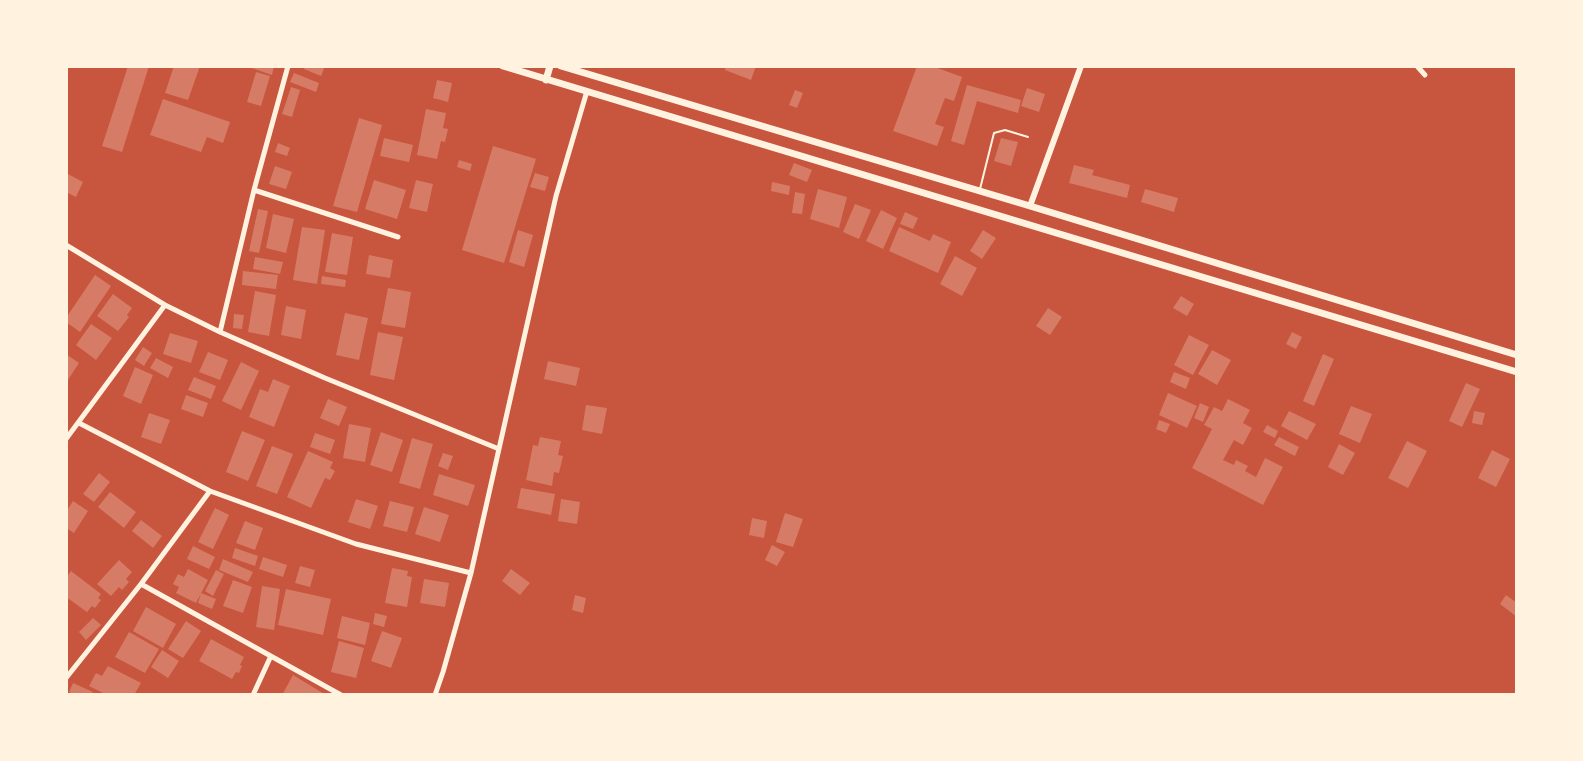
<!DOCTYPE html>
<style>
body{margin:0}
#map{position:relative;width:1583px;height:761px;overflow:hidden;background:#c8553d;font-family:Bitter,serif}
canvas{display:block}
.frame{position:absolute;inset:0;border:68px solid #fff3e0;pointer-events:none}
</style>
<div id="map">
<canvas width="1583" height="761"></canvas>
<div class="frame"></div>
</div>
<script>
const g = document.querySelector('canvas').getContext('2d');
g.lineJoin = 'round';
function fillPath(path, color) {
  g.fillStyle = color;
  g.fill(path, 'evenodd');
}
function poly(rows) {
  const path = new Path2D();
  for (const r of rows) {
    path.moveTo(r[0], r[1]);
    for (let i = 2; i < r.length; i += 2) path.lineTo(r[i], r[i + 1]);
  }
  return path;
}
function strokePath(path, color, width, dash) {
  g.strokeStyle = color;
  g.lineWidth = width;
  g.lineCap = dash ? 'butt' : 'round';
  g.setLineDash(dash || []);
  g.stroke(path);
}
fillPath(poly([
 [128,66,149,66,122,152,102,146],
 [174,66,200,66,188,100,165,93],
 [246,66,274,66,272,75],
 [305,66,325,66,321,76,304,69],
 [726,66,756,66,751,80,725,70],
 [917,66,932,66,962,77,954,101,945,98,935,124,944,127,937,146,893,131],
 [256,72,270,76,261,106,247,102],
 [294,73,319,83,316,92,290,82],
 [437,80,452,83,448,102,433,98],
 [967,85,1021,100,1018,113,977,101,964,145,951,141],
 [291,87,300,90,292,117,282,114],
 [1027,88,1045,94,1039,112,1021,106],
 [795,90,803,93,797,108,789,105],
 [163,99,230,122,223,143,207,137,201,152,150,135],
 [426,109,446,113,443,128,448,129,445,142,441,141,437,159,417,155],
 [359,118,382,125,357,212,333,206],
 [384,138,413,145,409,162,380,156],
 [1001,138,1018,142,1011,166,994,161],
 [278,143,290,148,287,156,275,152],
 [493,146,536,159,504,263,462,250],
 [459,160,472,164,470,171,457,167],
 [794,163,812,170,807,182,789,175],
 [1074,165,1094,170,1092,175,1130,185,1127,198,1069,183],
 [275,166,292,172,286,189,269,184],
 [66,173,83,182,76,197,66,192],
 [535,173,549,177,545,191,530,187],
 [374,180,406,190,397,219,365,209],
 [416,180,433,184,427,212,409,208],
 [772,182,790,186,789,195,771,191],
 [818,189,847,197,839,228,810,219],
 [1145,189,1178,198,1174,212,1141,202],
 [795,192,805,194,802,214,792,213],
 [855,204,871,210,859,239,843,232],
 [258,209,268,211,259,253,249,251],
 [881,210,897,218,883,249,866,241],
 [905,212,918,218,913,229,900,224],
 [273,214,294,219,286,253,266,248],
 [302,227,325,230,317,284,293,280],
 [899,227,930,241,933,234,951,242,938,273,889,251],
 [518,230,533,235,524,267,509,262],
 [983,230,996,238,982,259,970,251],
 [332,233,353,237,347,275,325,272],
 [369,255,393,260,390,278,366,274],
 [955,256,977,268,962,296,940,284],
 [255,257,283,262,280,274,253,269],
 [243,271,278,275,276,289,242,285],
 [95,275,111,286,80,332,66,322,66,318],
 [322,276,346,280,345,287,321,284],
 [388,288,411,292,405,328,381,324],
 [255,291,276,295,269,336,248,332],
 [113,294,132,308,127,315,129,317,118,331,97,316],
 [1181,296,1194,304,1187,316,1173,308],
 [286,306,306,310,301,339,281,335],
 [1048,308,1062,317,1050,335,1036,326],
 [345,313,368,318,359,360,336,355],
 [234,314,244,315,242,329,233,328],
 [91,324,112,338,96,360,76,345],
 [378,332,403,337,394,380,370,375],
 [1292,332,1302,337,1296,349,1286,344],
 [170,333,198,341,191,363,163,354],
 [1189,335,1209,345,1193,375,1174,365],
 [143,347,152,353,144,366,135,360],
 [1212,350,1231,360,1217,385,1198,374],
 [208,352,228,360,220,380,199,372],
 [66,354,79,363,66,383],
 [1323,354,1334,359,1314,406,1303,401],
 [156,358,173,367,168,378,150,368],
 [548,361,580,368,576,386,544,379],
 [241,362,259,371,241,410,222,401],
 [135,367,153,375,141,404,123,396],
 [1174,372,1190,378,1186,389,1170,382],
 [194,377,216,386,211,399,188,390],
 [273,379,290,386,274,427,249,417,260,389,268,392],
 [1466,383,1480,389,1462,427,1449,421],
 [1168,393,1197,406,1187,428,1159,415],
 [186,395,208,403,203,417,181,409],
 [328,399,347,407,339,426,320,418],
 [1228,399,1250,410,1243,423,1252,428,1243,445,1234,440,1223,460,1234,465,1236,460,1248,466,1245,471,1256,477,1265,458,1283,467,1263,505,1192,468,1212,429,1204,425,1214,407,1222,411],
 [1200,403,1209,407,1203,422,1194,418],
 [586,405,607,408,602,434,582,430],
 [1351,406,1372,414,1360,443,1339,434],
 [1289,411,1316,424,1307,440,1281,426],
 [1474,411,1485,413,1482,425,1472,423],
 [149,413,170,420,161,444,141,437],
 [1159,420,1170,424,1166,433,1156,429],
 [349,424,371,428,365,462,343,458],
 [1267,425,1278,431,1275,438,1263,432],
 [242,431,265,440,248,481,226,472],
 [381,432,403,440,392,472,370,465],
 [315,433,335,440,330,454,310,447],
 [540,437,561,441,558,455,563,456,559,473,554,472,552,486,526,480,533,445,538,446],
 [1279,437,1299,447,1295,456,1274,445],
 [412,438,433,444,420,489,399,483],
 [1407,441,1427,451,1408,488,1388,478],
 [1339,444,1355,453,1343,475,1328,467],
 [272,446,293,454,277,494,256,486],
 [1492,450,1510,459,1496,487,1478,478],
 [308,451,333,462,330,468,335,471,330,480,325,478,311,508,287,497],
 [443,453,453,456,448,470,438,466],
 [99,473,110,482,94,502,83,494],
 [439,474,475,485,468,506,433,495],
 [521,488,555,494,551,515,517,508],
 [110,492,136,512,124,528,98,507],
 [356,499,378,506,370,529,348,522],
 [561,499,580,502,577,524,558,521],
 [73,501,88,511,74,533,66,528,66,512],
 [390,501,414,507,407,532,383,526],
 [424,507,449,515,440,542,415,534],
 [215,508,229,515,213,549,198,542],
 [785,513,803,519,793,547,776,542],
 [752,518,767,521,764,538,749,535],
 [141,520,162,536,153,548,132,531],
 [245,521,263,528,255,550,236,543],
 [772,545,785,552,777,566,765,560],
 [193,546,215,557,209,569,187,559],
 [235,548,258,556,255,566,232,558],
 [263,557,287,565,283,577,259,569],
 [223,559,253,572,248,582,219,570],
 [119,560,132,572,126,579,129,582,122,590,119,587,111,596,97,584],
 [300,566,315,570,310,587,295,583],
 [392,568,408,571,407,576,412,577,407,607,385,603],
 [188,569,208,580,196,603,176,593,179,587,173,584,178,574,184,577],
 [511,569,530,583,520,595,502,581],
 [216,570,224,574,213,596,205,591],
 [71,571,101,594,98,598,101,600,95,608,92,606,87,612,66,597,66,578],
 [424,579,449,583,445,607,420,603],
 [233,580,252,587,243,613,223,606],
 [262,586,280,589,274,630,256,627],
 [286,589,331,599,323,635,278,625],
 [201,593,216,599,212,609,198,603],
 [575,595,586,598,583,613,572,610],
 [1506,595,1517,603,1517,617,1500,604],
 [146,607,176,624,163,648,133,631],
 [375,613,387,616,384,627,373,624],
 [342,616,370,623,365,645,337,638],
 [93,618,101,625,86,640,79,632],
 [186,621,201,631,183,658,168,649],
 [382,631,402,638,391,668,371,661],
 [129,632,159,649,145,673,115,657],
 [211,639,244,657,240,665,242,666,239,673,236,672,232,679,199,661],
 [339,641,364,648,356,678,331,672],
 [162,650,179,661,168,678,151,667],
 [108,666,141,683,134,695,107,695,89,686,96,673,102,676],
 [293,675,326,695,282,695],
 [73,683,93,692,91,695,76,695,69,692]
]), '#d67c66');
strokePath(poly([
 [980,189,994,133,1005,130,1028,137]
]), '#fff3e0', 2);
strokePath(poly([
 [1417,66,1425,75],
 [254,190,398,237],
 [66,245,165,305,220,332,325,378,499,449],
 [220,332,254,190,288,66],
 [79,423,210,491,356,544,471,573],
 [66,439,165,305],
 [141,584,341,695],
 [66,678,141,584,210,491],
 [253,695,270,658],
 [435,695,443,672,471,573,556,196,587,91]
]), '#fff3e0', 5);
strokePath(poly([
 [1030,206,1081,66]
]), '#fff3e0', 6);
strokePath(poly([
 [503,66,1517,372],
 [561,66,1030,206,1517,355],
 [546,80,550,66]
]), '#fff3e0', 7);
</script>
